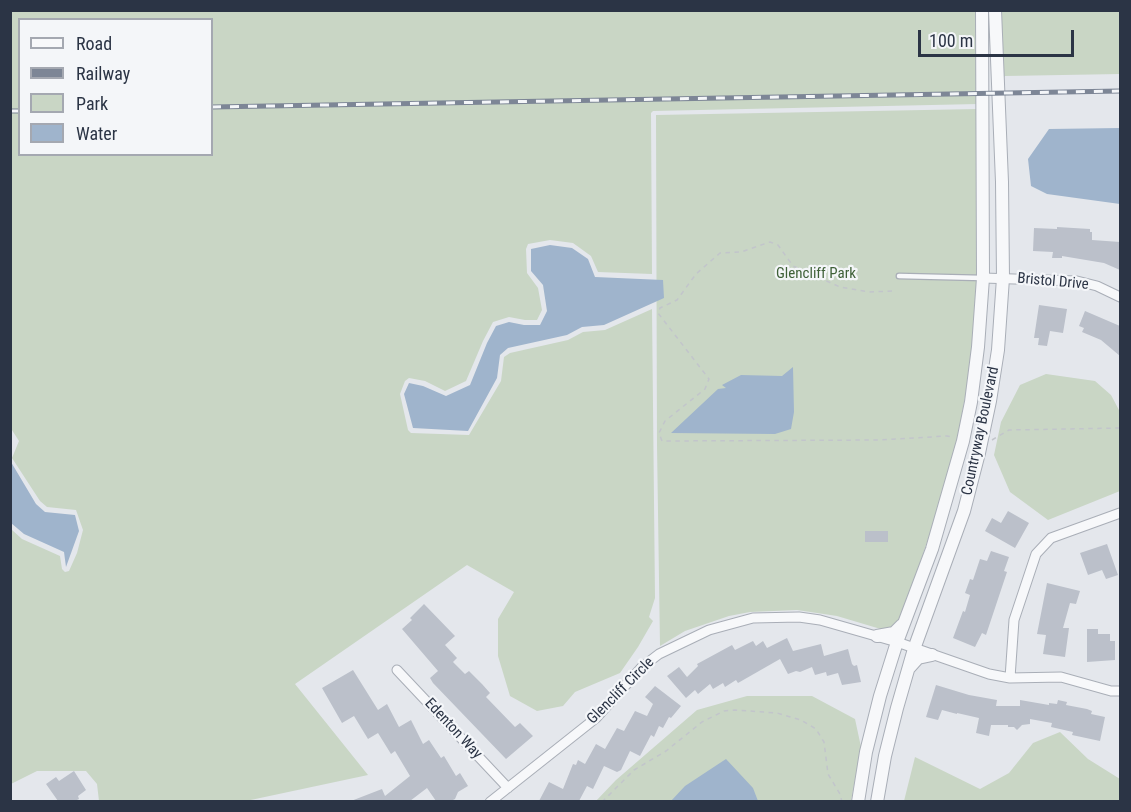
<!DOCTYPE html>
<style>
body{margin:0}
#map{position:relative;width:1131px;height:812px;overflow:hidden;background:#e4e7ec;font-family:"Roboto Condensed",sans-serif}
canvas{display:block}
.frame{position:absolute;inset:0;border:12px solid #2b3445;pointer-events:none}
.legend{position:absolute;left:18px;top:18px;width:195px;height:138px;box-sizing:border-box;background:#f4f6f9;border:2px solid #a4a8b1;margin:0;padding:8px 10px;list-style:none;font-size:18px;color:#2b3445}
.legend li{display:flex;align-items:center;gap:12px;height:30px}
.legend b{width:30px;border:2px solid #a4a8b1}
.scale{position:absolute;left:918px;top:30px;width:156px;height:27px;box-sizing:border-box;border:3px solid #2b3445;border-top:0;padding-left:8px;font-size:18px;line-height:21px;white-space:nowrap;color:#2b3445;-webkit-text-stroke:4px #f4f6f9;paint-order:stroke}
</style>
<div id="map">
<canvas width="1131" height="812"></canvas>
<div class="frame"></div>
<ul class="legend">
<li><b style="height:8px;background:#f7f8fa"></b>Road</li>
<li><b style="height:8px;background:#7d8696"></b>Railway</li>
<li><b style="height:16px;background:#c9d6c5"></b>Park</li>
<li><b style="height:16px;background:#9fb4cc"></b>Water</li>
</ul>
<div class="scale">100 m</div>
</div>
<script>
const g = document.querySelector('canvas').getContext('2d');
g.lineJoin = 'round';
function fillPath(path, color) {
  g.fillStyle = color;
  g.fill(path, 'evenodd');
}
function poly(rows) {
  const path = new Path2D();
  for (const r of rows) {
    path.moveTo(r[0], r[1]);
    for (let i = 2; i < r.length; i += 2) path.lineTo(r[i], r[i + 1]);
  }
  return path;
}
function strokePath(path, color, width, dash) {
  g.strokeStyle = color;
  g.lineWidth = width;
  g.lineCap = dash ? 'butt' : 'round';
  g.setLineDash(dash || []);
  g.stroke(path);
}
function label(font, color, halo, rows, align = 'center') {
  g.font = font + ' "Roboto Condensed",sans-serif';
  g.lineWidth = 4.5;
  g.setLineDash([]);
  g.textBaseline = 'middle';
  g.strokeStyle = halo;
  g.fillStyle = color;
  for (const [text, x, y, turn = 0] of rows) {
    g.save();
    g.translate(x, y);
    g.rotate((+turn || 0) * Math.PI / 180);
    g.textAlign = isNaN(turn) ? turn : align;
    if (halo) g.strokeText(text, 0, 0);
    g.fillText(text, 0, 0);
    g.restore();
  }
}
fillPath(poly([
 [10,11,977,11,978,104,653,111,651,113,652,274,598,272,591,256,573,243,550,240,528,244,526,249,527,273,538,288,542,310,537,320,525,320,509,317,493,322,483,341,466,381,445,391,425,381,409,378,405,381,400,394,408,430,411,433,469,435,501,381,504,357,510,353,568,340,583,332,605,330,652,309,655,598,649,617,653,621,638,647,620,673,575,692,563,706,537,711,510,696,498,656,498,619,514,592,467,565,295,684,368,775,246,801,99,801,97,784,86,771,37,771,11,784,11,529,22,539,60,556,62,569,65,572,69,571,77,553,83,530,76,510,47,507,40,501,12,458,19,441,10,427],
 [20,20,212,20,212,154,20,154],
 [1001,11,1120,11,1120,74,1005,76,1003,79],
 [978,109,978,250,977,303,971,362,957,443,930,533,901,619,894,626,884,630,837,616,797,610,750,612,729,616,685,631,660,646,657,445,656,115],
 [1046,374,1095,381,1111,395,1120,412,1120,491,1048,520,1010,492,994,455,1001,422,1020,385],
 [747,696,812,696,855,719,861,747,851,801,595,802,616,780,697,710],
 [1060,732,1088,759,1120,779,1120,801,904,801,915,757,980,789,1009,773,1033,743]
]), '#c9d6c5');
fillPath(poly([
 [1120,128,1120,204,1047,194,1031,186,1028,159,1049,129],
 [550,245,572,248,588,259,595,277,663,280,664,298,604,325,582,327,567,335,508,348,500,355,497,378,468,431,413,428,404,394,409,383,423,386,446,396,470,385,487,343,496,326,509,322,524,325,540,325,547,311,543,285,531,271,531,249],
 [793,367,794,412,791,429,775,434,671,433,718,389,726,388,722,385,741,375,782,376],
 [11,462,36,504,45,512,75,515,79,531,66,567,64,552,24,534,11,523],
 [726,759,753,788,758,801,671,801,685,786]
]), '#9fb4cc');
fillPath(poly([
 [1057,227,1090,229,1090,232,1092,232,1092,240,1120,242,1120,270,1104,263,1062,256,1062,258,1052,258,1053,252,1033,251,1034,228,1057,229],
 [1039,305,1067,309,1063,333,1050,331,1047,346,1038,345,1039,338,1034,338],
 [1085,311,1120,326,1120,356,1101,340,1082,332,1084,328,1079,326],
 [1008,511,1029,523,1015,548,985,531,992,518,1001,523],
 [865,531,888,531,888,542,865,542],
 [1107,544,1118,575,1106,579,1102,570,1088,575,1080,553],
 [991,551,1009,557,1004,571,1007,572,986,635,982,633,975,647,953,638,963,611,965,612,970,595,965,593,970,579,973,580,980,559,987,561],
 [1047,583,1080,591,1076,604,1070,603,1063,628,1069,628,1065,657,1043,654,1046,635,1037,634],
 [424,604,455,636,445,645,457,658,453,662,465,674,469,671,482,684,490,693,486,697,515,727,520,723,533,736,506,759,433,683,430,678,438,671,402,629,412,620,410,618],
 [1087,629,1098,629,1098,634,1110,634,1110,641,1115,641,1115,660,1087,662],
 [787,638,793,651,821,644,824,656,848,649,852,664,854,666,857,665,861,682,842,685,838,673,827,676,826,672,815,675,812,667,800,672,796,671,788,674,780,659,738,683,736,680,725,687,723,683,713,689,710,684,698,694,695,690,686,698,667,676,679,667,687,677,698,666,697,664,732,645,735,650,753,641,756,646,763,641,767,648],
 [353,670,378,710,387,704,399,727,411,720,423,744,429,740,441,758,444,756,456,776,460,773,468,786,458,792,455,799,451,801,436,801,427,788,410,801,351,801,382,789,385,796,410,776,395,751,391,754,378,733,368,739,354,716,342,723,322,688],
 [936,685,969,695,997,700,996,706,1020,706,1020,700,1049,705,1049,703,1057,704,1058,700,1067,702,1066,705,1087,709,1092,711,1091,714,1105,717,1100,741,1072,735,1073,732,1051,727,1052,723,1030,719,1030,724,1022,725,1017,730,1014,727,1008,727,1008,725,991,725,989,736,976,733,979,718,957,713,957,714,942,710,938,720,926,717],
 [655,686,681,706,671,718,669,717,663,728,659,726,654,737,651,735,640,756,630,751,621,770,617,772,604,766,593,789,587,786,579,801,539,801,549,782,563,789,573,764,576,765,578,760,585,764,596,744,605,749,617,728,624,731,635,711,647,716,653,704,645,697],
 [74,771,86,790,78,796,79,799,75,801,58,801,46,784,56,777,59,781]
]), '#bbc0ca');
const service = poly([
 [899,276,983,278]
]);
const minor = poly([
 [983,278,1077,281,1097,286,1120,297],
 [397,670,508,788],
 [1010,678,1014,620,1036,554,1051,538,1120,513],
 [490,802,596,718,642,667,659,654,709,630,753,618,799,617,820,620,897,642,989,674,1010,678,1061,677,1111,691,1120,691]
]);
const tertiary = poly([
 [877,636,894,633,902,625],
 [909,668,918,658,932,655],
 [858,802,866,752,880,696,897,642,932,549,963,441,971,402,978,347,983,278,982,10],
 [877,802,885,756,897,708,914,649,964,511,979,453,990,401,998,350,1003,278,1002,182,995,10]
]);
strokePath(service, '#a9aeb7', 7);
strokePath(minor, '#a9aeb7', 11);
strokePath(tertiary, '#a9aeb7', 14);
strokePath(poly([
 [892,291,869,292,840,287,793,266,778,245,770,242,741,252,720,253,696,274,677,300,660,308,658,313,709,379,705,389,665,421,659,433,662,441,878,440,947,436,952,437],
 [992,440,1009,430,1120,428],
 [602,802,634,770,666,751,702,722,724,711,735,710,777,713,801,720,816,729,824,742,828,774,840,794,842,802]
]), '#c2c5cb', 1.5, [4.5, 4.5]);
strokePath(service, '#f7f8fa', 4.5);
strokePath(minor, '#f7f8fa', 9);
strokePath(tertiary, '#f7f8fa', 12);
const rail = poly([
 [212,107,1120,91],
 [10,111,20,111]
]);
strokePath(rail, '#7d8696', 5);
strokePath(rail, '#f4f6f9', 3, [9]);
label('15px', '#3f6138', '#f4f6f9', [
 ["Glencliff Park",816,274]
]);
label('15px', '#2b3445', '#f4f6f9', [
 ["Bristol Drive",1053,282,5],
 ["Countryway Boulevard",981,431,-78],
 ["Glencliff Circle",621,691,-45],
 ["Edenton Way",453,729,47]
]);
</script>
